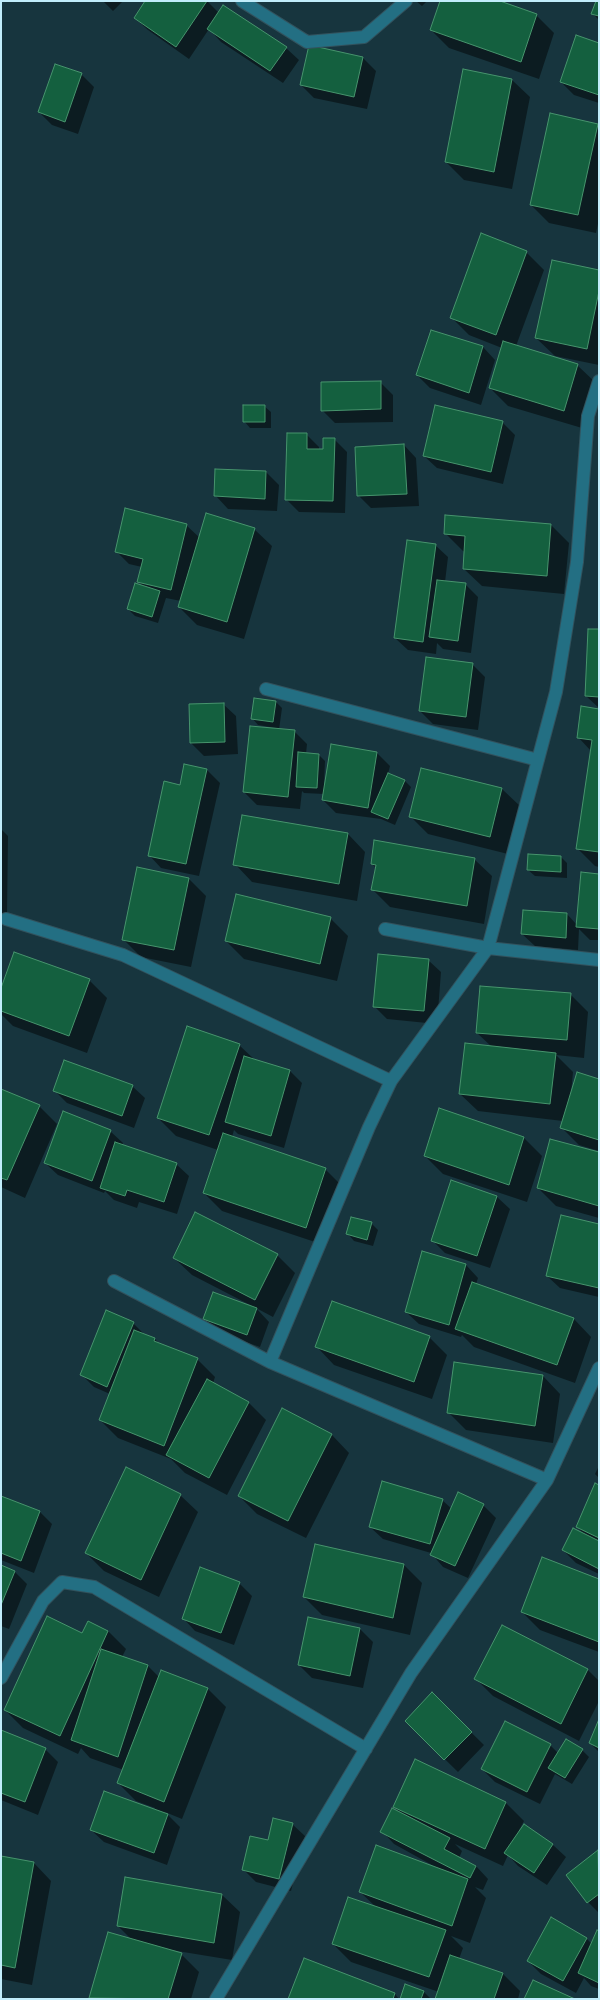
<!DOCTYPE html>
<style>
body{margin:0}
#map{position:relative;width:600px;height:2000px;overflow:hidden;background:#17353e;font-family:"Public Sans",sans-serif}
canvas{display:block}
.frame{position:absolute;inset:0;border:2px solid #c1edfb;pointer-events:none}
</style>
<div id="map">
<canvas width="600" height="2000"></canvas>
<div class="frame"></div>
</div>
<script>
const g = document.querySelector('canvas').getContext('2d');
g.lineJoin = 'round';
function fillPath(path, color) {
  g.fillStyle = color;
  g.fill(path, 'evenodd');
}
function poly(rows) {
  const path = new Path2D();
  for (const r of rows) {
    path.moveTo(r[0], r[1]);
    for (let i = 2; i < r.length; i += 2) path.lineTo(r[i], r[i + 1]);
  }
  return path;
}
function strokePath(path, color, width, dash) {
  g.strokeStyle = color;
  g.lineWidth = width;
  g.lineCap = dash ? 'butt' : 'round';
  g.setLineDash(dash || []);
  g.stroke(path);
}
fillPath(poly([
 [103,1,123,1,113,11],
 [147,1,207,1,219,13,286,48,299,60,283,83,221,42,209,29,189,59,148,30,135,18],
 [416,1,427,1,422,6],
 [441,1,497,1,536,15,554,33,539,79,449,48,431,30],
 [597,1,599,1,599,20,593,14],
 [599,44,599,103,574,95,561,82],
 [310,46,363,58,376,71,367,109,314,98,301,85],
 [81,74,94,87,78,134,52,125,39,112],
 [512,80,530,97,512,189,464,180,446,162],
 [598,125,599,219,596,233,549,223,531,205],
 [526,252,544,270,516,346,577,365,595,382,582,428,508,406,490,388,502,348,469,335,451,317],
 [599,271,599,365,555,356,536,338],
 [431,331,483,347,495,360,481,405,430,388,417,375],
 [380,382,393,395,393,422,335,423,322,410],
 [264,406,271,412,271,428,250,428,244,421],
 [502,422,515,435,503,484,437,468,424,456],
 [306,434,319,447,319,450,324,450,334,439,347,452,345,513,299,512,286,499],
 [404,445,416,458,419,506,371,508,358,495],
 [266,472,279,485,277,511,228,509,216,496],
 [186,525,200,538,254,529,272,546,244,639,197,625,179,607,181,601,166,598,158,623,135,616,128,609,144,587,138,581,142,567,129,564,116,551],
 [551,525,569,543,564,594,482,586,464,569,465,552,463,551,445,533],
 [435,545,448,557,445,582,465,584,478,597,471,653,443,649,437,643,436,654,408,650,395,638],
 [599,630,599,708,586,696],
 [472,664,485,677,478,730,433,724,420,711],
 [276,702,282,708,279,730,294,731,307,744,306,754,319,755,325,761,324,785,325,785,331,745,377,753,390,766,388,774,405,781,411,787,395,825,381,819,336,813,323,800,324,794,304,793,302,791,300,809,257,805,244,792,276,728,258,725,252,718],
 [223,704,236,716,238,754,204,756,191,743,190,705],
 [599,710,599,867,595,866,577,848,591,751,578,737],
 [185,766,207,770,220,783,199,876,161,868,149,855,180,786],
 [422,769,502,789,520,806,508,854,428,834,410,816],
 [1,829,8,836,7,914,1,914],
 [348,834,365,852,357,901,252,882,235,864],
 [561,857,567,863,567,878,535,876,528,870],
 [474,859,492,876,484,924,390,907,372,889,376,868,372,864],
 [599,875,599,940,590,940,579,929,578,950,535,946,522,934,567,914,577,925],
 [189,879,206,896,191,967,141,957,123,939],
 [330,918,348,936,337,981,244,959,226,941],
 [428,960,441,972,437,1024,387,1019,374,1006],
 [89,980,107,998,87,1053,13,1026,1,1014,1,991],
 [570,994,588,1012,584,1058,556,1055,573,1072,571,1094,599,1080,599,1151,579,1145,561,1127,563,1121,478,1111,460,1094,492,1047,477,1033],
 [239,1045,255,1060,290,1071,302,1083,284,1148,238,1134,234,1130,232,1137,325,1169,343,1187,324,1245,222,1211,204,1193,218,1150,176,1136,158,1118],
 [132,1086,145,1098,134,1128,67,1103,54,1090],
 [1,1090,39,1106,57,1124,25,1198,1,1187],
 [440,1109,524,1138,542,1156,527,1202,443,1174,425,1156],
 [110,1131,123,1143,122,1145,176,1164,189,1176,177,1214,139,1202,137,1208,114,1200,105,1191,104,1193,58,1175,45,1163],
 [599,1153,599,1218,556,1206,538,1188],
 [452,1181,497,1197,510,1209,490,1268,445,1253,432,1240],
 [371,1223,378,1230,373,1246,354,1241,348,1234],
 [599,1225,599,1297,560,1288,547,1276],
 [277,1255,295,1273,273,1317,256,1308,269,1322,260,1347,217,1332,205,1319,252,1306,192,1275,174,1258],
 [466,1265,478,1278,476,1284,574,1319,591,1337,575,1383,474,1347,462,1335,461,1337,419,1324,406,1312],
 [133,1323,146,1336,155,1339,160,1345,197,1359,215,1377,213,1383,248,1402,266,1420,227,1495,185,1473,171,1459,118,1438,100,1420,110,1394,94,1387,81,1374],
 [429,1337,447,1355,432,1399,334,1365,317,1347],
 [543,1376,560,1394,553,1443,466,1430,448,1412],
 [283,1410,332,1435,349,1453,306,1538,257,1514,239,1496],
 [599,1466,599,1478,595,1474],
 [599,1486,599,1574,576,1563,563,1550,585,1535,577,1527],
 [180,1495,198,1512,159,1597,104,1571,86,1553],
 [1,1497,40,1512,52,1524,34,1573,1,1560],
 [442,1500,452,1509,483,1505,496,1518,468,1578,443,1567,431,1553,383,1539,370,1527],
 [315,1545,404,1565,422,1583,410,1635,322,1615,304,1597],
 [1,1566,14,1571,27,1584,9,1629,1,1626],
 [599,1580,599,1652,540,1630,522,1612],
 [239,1583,252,1596,234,1645,195,1631,183,1618],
 [503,1626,588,1670,599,1681,599,1701,579,1741,493,1696,476,1679],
 [360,1629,373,1642,363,1688,312,1678,299,1665],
 [108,1631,126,1649,122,1657,148,1666,159,1677,161,1671,208,1689,226,1707,182,1819,165,1812,180,1827,167,1865,104,1842,91,1830,154,1810,155,1808,136,1801,118,1783,124,1770,90,1758,81,1748,78,1754,23,1728,5,1710,83,1634],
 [432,1694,484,1745,458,1772,406,1721],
 [599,1722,599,1752,590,1743],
 [1,1731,45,1749,58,1762,38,1815,1,1800],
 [550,1745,558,1753,582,1750,589,1757,572,1784,555,1774,540,1804,495,1782,482,1769],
 [506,1803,524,1821,518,1832,524,1825,553,1845,566,1857,547,1885,518,1866,508,1855,503,1866,455,1844,462,1851,459,1858,476,1866,488,1879,483,1890,475,1887,486,1898,470,1943,451,1936,463,1948,459,1959,503,1974,520,1991,518,1999,436,1999,439,1992,351,1962,333,1944,376,1907,360,1892,441,1870,394,1844,382,1831,401,1813,394,1807],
 [292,1824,305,1836,291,1891,256,1882,244,1870],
 [598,1852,599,1853,599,1913,588,1902,567,1875],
 [1,1857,34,1863,51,1881,32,1985,1,1979],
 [222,1895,240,1912,232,1960,171,1950,170,1951,181,1954,199,1972,191,1999,92,1999,90,1997,132,1940,118,1926],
 [599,1932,599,1989,591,1986,584,1978,576,1993,541,1974,528,1961,586,1938,592,1944],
 [424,1992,431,1999,401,1999],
 [395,1994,399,1999,289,1999]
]), '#0007');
const building = poly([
 [145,1,207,1,176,47,134,18,145,1],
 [440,1,500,1,537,14,521,62,430,30,440,1],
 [596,1,599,1,599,16,591,14,596,1],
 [223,5,287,47,270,71,207,29,223,5],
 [576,35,599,43,599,95,560,82,576,35],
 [309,45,363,57,354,97,300,85,309,45],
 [55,64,82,73,65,122,38,112,55,64],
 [463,69,512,79,494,172,445,162,463,69],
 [550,113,598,124,578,215,530,205,550,113],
 [481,233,527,251,496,335,450,318,481,233],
 [552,260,599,270,599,291,587,349,535,338,552,260],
 [431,330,483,346,469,393,416,375,431,330],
 [503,341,578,364,564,411,489,388,503,341],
 [381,381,381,409,321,411,321,382,381,381],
 [243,405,265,405,265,422,243,422,243,405],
 [435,405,503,421,491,472,423,456,435,405],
 [287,433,307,433,307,449,323,449,323,438,335,438,333,501,285,500,287,433],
 [404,444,407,494,357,496,355,447,404,444],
 [215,469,266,471,265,499,214,496,215,469],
 [125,508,187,524,171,590,137,582,143,559,115,552,125,508],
 [206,513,255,528,227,622,178,607,206,513],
 [445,515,551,524,547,576,463,569,465,536,444,534,445,515],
 [407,540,436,544,423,642,394,638,407,540],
 [437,580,466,583,458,641,429,637,437,580],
 [135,583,160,591,152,617,127,609,135,583],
 [588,629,599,629,599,697,585,696,588,629],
 [426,657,473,663,466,717,419,711,426,657],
 [254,698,276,701,273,722,251,719,254,698],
 [224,703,225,742,190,743,189,704,224,703],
 [581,706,599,709,599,852,576,849,592,740,577,738,581,706],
 [250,726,295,730,288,797,243,792,250,726],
 [331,744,377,752,368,808,322,800,331,744],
 [298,752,319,754,317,788,296,787,298,752],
 [184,764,207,769,186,864,148,856,164,781,180,785,184,764],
 [421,768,502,788,490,837,409,817,421,768],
 [388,773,405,780,388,819,371,812,388,773],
 [242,815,348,833,339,884,233,865,242,815],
 [374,840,475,858,467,906,371,890,376,865,371,864,374,840],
 [528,854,561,856,561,872,527,870,528,854],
 [137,867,189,878,174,950,122,940,137,867],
 [581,872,599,874,599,929,576,927,581,872],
 [236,894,331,917,320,964,225,941,236,894],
 [523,910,567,913,566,938,521,934,523,910],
 [14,952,90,979,69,1036,1,1011,1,988,14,952],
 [378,954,429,959,424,1011,373,1007,378,954],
 [480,986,571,993,567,1040,476,1033,480,986],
 [187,1026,240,1044,209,1135,157,1118,187,1026],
 [465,1043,556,1053,550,1104,459,1094,465,1043],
 [244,1056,290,1070,271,1136,225,1122,244,1056],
 [64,1060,133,1085,122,1116,53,1091,64,1060],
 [577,1072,599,1079,599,1140,560,1128,577,1072],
 [1,1089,40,1105,7,1180,1,1178,1,1089],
 [439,1108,524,1137,509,1185,424,1156,439,1108],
 [63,1111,111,1130,92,1181,44,1163,63,1111],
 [223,1133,326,1168,306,1228,203,1193,223,1133],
 [550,1139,599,1152,599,1206,537,1188,550,1139],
 [115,1142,177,1163,164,1202,127,1190,125,1196,100,1188,115,1142],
 [451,1180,497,1196,477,1256,431,1241,451,1180],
 [195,1212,278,1254,255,1300,173,1258,195,1212],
 [561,1215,599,1224,599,1288,546,1276,561,1215],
 [351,1217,372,1222,367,1240,346,1234,351,1217],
 [422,1251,466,1264,449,1325,405,1312,422,1251],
 [472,1282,574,1318,557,1365,455,1329,472,1282],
 [213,1292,257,1308,247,1335,203,1319,213,1292],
 [332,1301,430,1336,414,1382,315,1347,332,1301],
 [106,1310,134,1322,107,1387,80,1375,106,1310],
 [134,1330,155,1338,154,1341,198,1358,164,1446,99,1420,134,1330],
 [454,1362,543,1375,535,1426,447,1413,454,1362],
 [207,1379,249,1402,209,1478,166,1455,207,1379],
 [282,1408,332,1434,288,1521,238,1496,282,1408],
 [126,1467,181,1494,141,1580,85,1553,126,1467],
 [382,1481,443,1499,430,1544,369,1527,382,1481],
 [595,1483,599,1485,599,1538,576,1527,595,1483],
 [458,1492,484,1504,455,1566,430,1555,458,1492],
 [1,1496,40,1511,21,1561,1,1553,1,1496],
 [573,1528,599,1541,599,1569,562,1550,573,1528],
 [315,1544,404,1564,393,1618,303,1597,315,1544],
 [542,1557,599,1579,599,1642,521,1612,542,1557],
 [1,1565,15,1571,1,1605,1,1565],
 [200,1567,240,1582,221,1633,182,1619,200,1567],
 [47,1616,82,1633,88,1621,108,1631,60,1736,4,1710,47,1616],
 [308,1617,360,1628,350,1676,298,1665,308,1617],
 [502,1625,588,1669,561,1724,474,1679,502,1625],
 [101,1649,148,1665,118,1757,71,1740,101,1649],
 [161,1670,208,1688,164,1802,117,1783,161,1670],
 [432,1692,472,1732,444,1760,405,1721,432,1692],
 [599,1719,599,1748,589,1743,599,1719],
 [505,1721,551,1744,527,1792,481,1769,505,1721],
 [1,1730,46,1748,25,1802,1,1793,1,1730],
 [566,1739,583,1749,565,1778,548,1768,566,1739],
 [415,1759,506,1802,485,1849,393,1807,415,1759],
 [104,1791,168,1814,154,1853,90,1830,104,1791],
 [392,1808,450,1838,444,1849,476,1866,470,1878,380,1832,392,1808],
 [273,1818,293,1823,279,1879,242,1870,250,1836,268,1840,273,1818],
 [524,1824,553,1844,534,1873,504,1853,524,1824],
 [376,1845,468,1879,452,1926,359,1892,376,1845],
 [598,1850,599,1894,587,1903,566,1875,598,1850],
 [1,1856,34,1862,15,1968,1,1965,1,1856],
 [125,1877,222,1894,214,1943,117,1926,125,1877],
 [348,1897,446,1930,429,1977,332,1944,348,1897],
 [551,1917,587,1938,563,1981,527,1961,551,1917],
 [597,1930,599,1931,599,1983,578,1973,597,1930],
 [108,1932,182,1953,168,1999,89,1998,108,1932],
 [450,1955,503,1973,494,1999,435,1999,450,1955],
 [304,1958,395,1993,393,1999,288,1999,304,1958],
 [533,1980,575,1999,524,1999,533,1980],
 [405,1984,424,1991,421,1999,400,1999,405,1984]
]);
fillPath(building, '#14603f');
strokePath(building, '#47946d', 1);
const minor = poly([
 [242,1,307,42,364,37,406,1],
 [266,689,538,760],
 [6,919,123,955,391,1081],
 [385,929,488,948,599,960],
 [114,1281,270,1362,547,1480],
 [270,1362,369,1127,391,1081,488,948,556,692,577,562,588,416,599,381],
 [1,1678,43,1601,62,1582,94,1587,366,1749],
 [216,1999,411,1673,547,1480,599,1368]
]);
strokePath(minor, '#32525d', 14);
strokePath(minor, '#236f83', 12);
</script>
